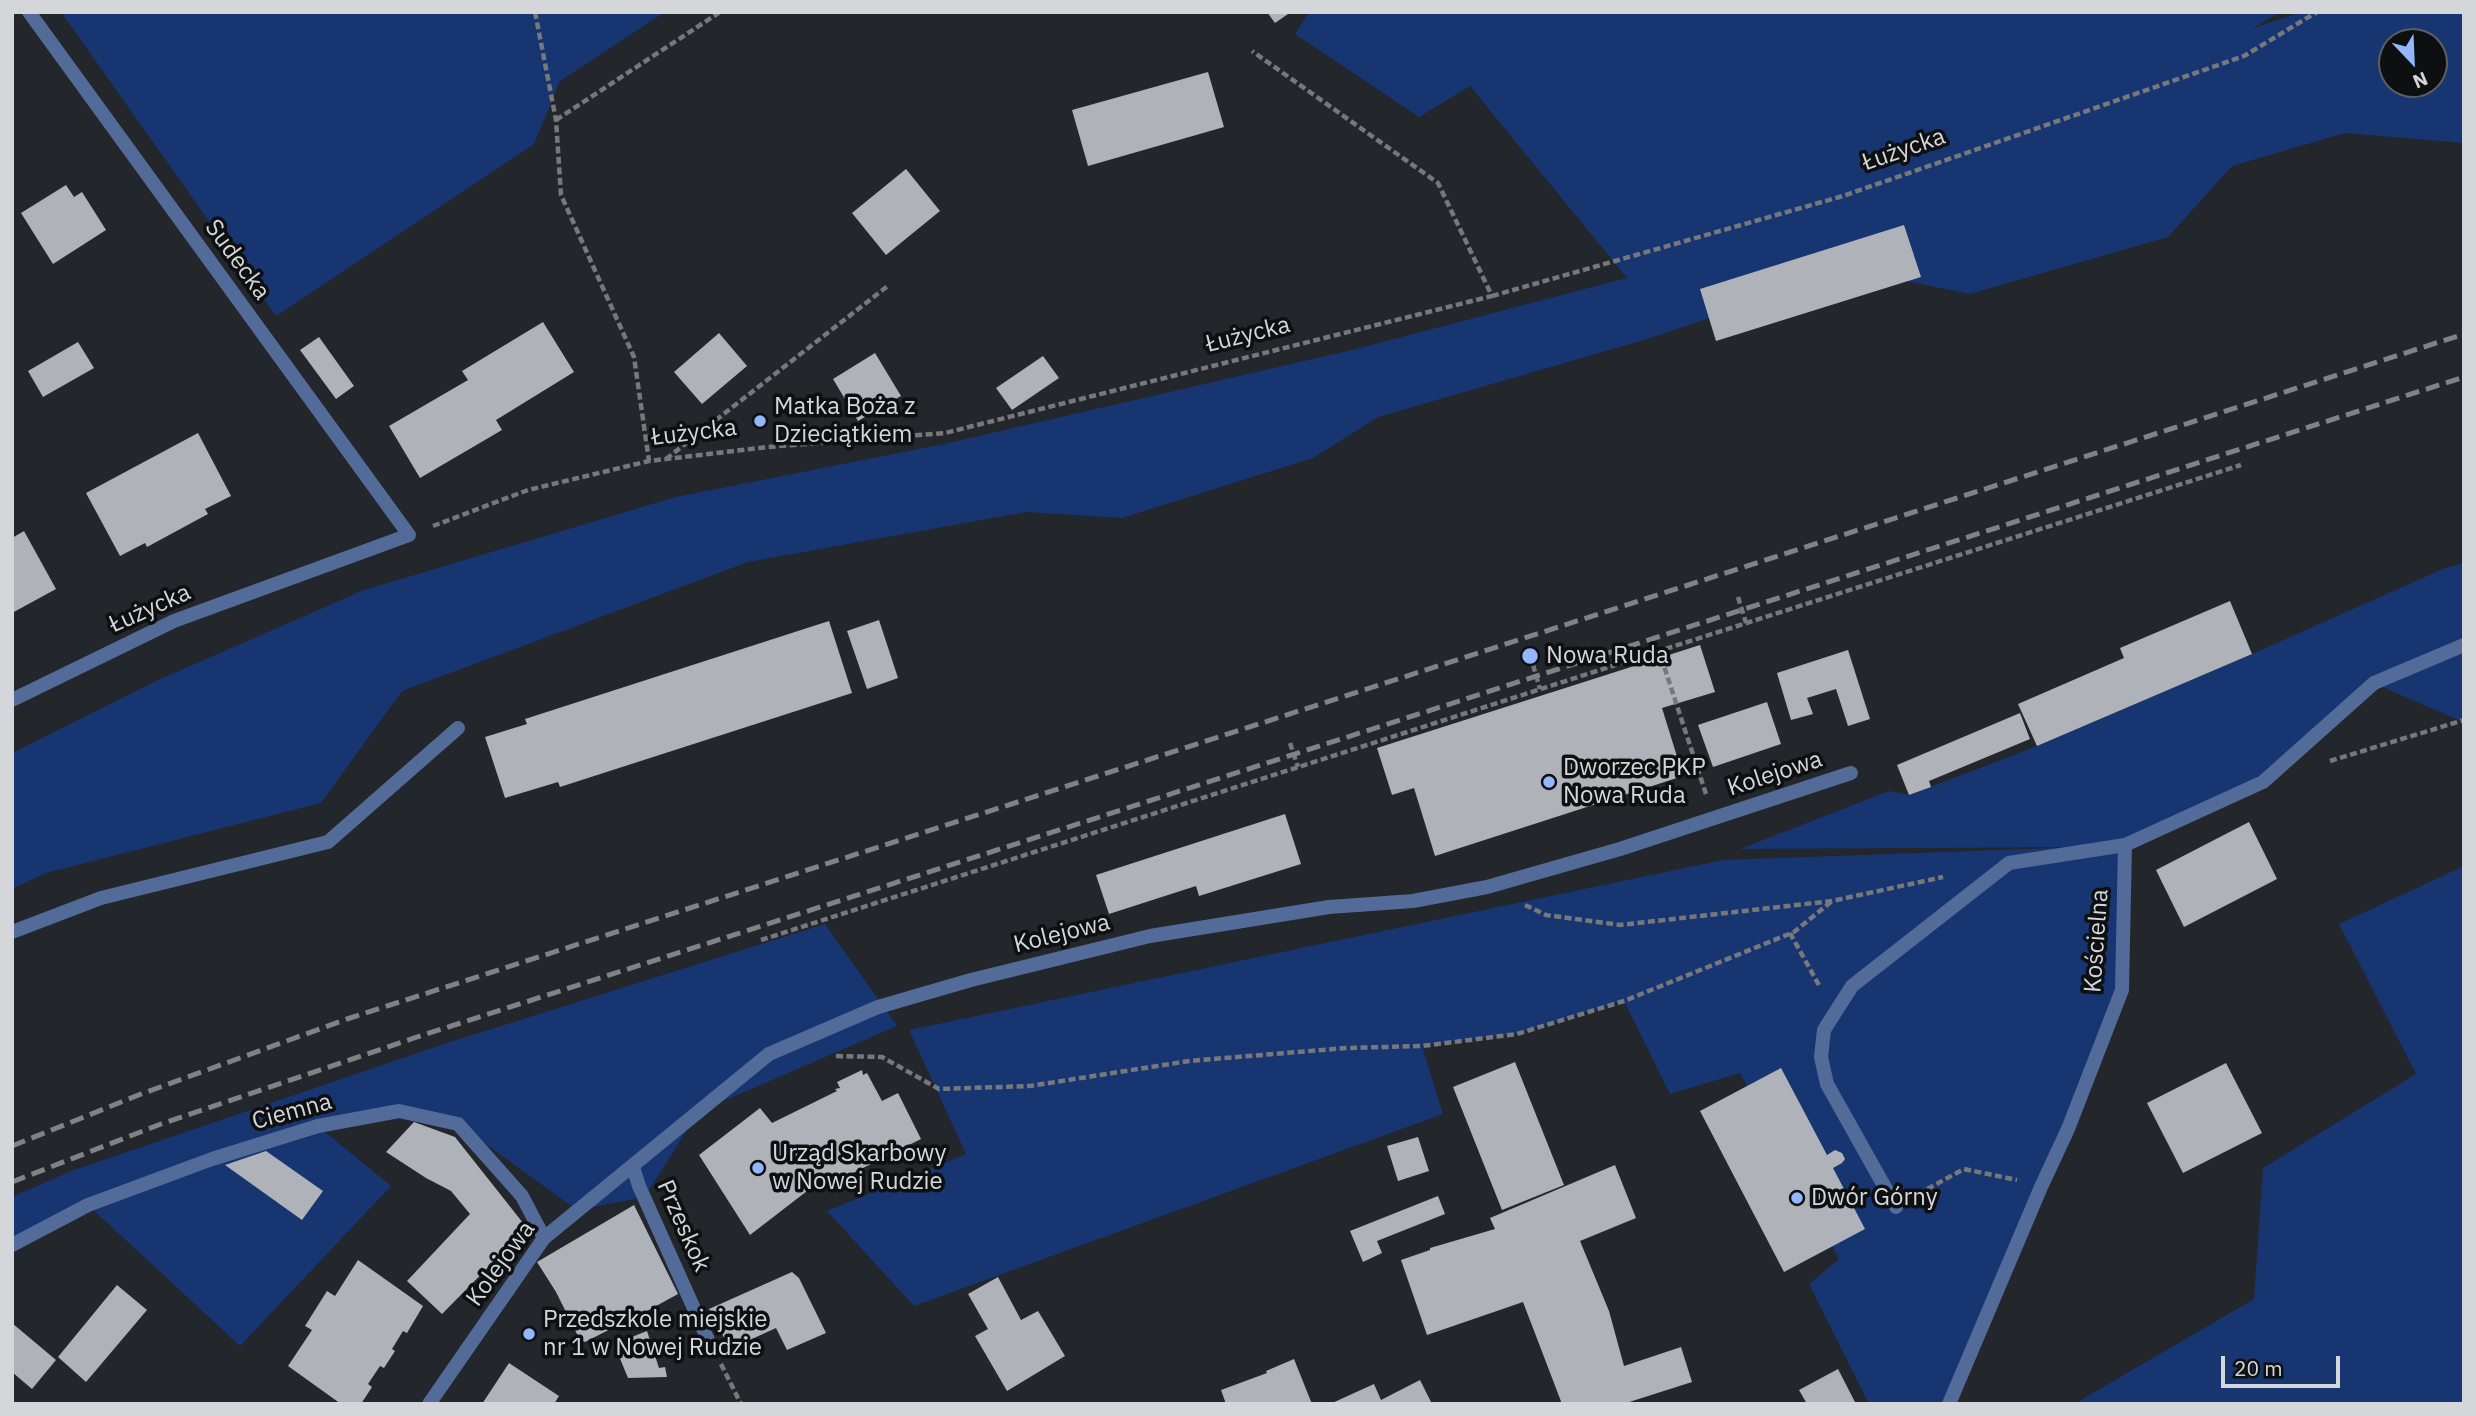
<!DOCTYPE html>
<meta charset="utf-8">
<style>
body{margin:0}
#map{position:relative;width:2476px;height:1416px;overflow:hidden;background:#23262a;font-family:"IBM Plex Sans",sans-serif}
canvas{display:block}
.frame{position:absolute;inset:0;border:14px solid #d5d6da;pointer-events:none}
.north{position:absolute;left:2378px;top:28px;width:70px;height:70px;box-sizing:border-box;background:#0e0f11;border:2px solid #5e5f61;border-radius:50%;rotate:157deg;font-size:19px;font-weight:700;line-height:28px;text-align:center;color:#d5d6da}
.north::after{content:'';display:block;margin:auto;width:24px;height:32px;background:#92b7fd;clip-path:polygon(50% 0,100% 100%,50% 72%,0 100%)}
.scale{position:absolute;left:2221px;top:1356px;width:119px;height:32px;box-sizing:border-box;border:4px solid #d5d6da;border-top:0;padding-left:9px;font-size:21px;line-height:24px;white-space:nowrap;color:#d5d6da;-webkit-text-stroke:5px #0e0f11;paint-order:stroke}
</style>
<div id="map">
<canvas width="2476" height="1416"></canvas>
<div class="frame"></div>
<div class="north">N</div>
<div class="scale">20 m</div>
</div>
<script>
const g = document.querySelector('canvas').getContext('2d');
g.lineJoin = 'round';
function fillPath(path, color) {
  g.fillStyle = color;
  g.fill(path, 'evenodd');
}
function poly(rows) {
  const path = new Path2D();
  for (const r of rows) {
    path.moveTo(r[0], r[1]);
    for (let i = 2; i < r.length; i += 2) path.lineTo(r[i], r[i + 1]);
  }
  return path;
}
function strokePath(path, color, width, dash) {
  g.strokeStyle = color;
  g.lineWidth = width;
  g.lineCap = dash ? 'butt' : 'round';
  g.setLineDash(dash || []);
  g.stroke(path);
}
function label(font, color, halo, rows, align = 'center') {
  g.font = font + ' "IBM Plex Sans",sans-serif';
  g.lineWidth = 7;
  g.setLineDash([]);
  g.textBaseline = 'middle';
  g.strokeStyle = halo;
  g.fillStyle = color;
  for (const [text, x, y, turn = 0] of rows) {
    g.save();
    g.translate(x, y);
    g.rotate((+turn || 0) * Math.PI / 180);
    g.textAlign = isNaN(turn) ? turn : align;
    if (halo) g.strokeText(text, 0, 0);
    g.fillText(text, 0, 0);
    g.restore();
  }
}
fillPath(poly([
 [61,12,665,12,560,81,534,144,276,316],
 [1309,12,2281,12,2251,29,2301,12,2464,12,2464,143,2345,133,2232,166,2168,237,1970,294,1852,270,1644,340,1378,417,1313,458,1122,518,1026,512,748,562,402,691,321,803,46,873,12,889,12,753,156,681,364,590,676,497,944,444,1352,350,1627,278,1470,86,1419,117,1295,34],
 [2392,42,2434,42,2434,84,2392,84],
 [2464,563,2464,733,2461,721,2373,683,2263,782,2125,845,2122,990,1949,1404,1869,1404,1809,1284,1839,1259,1740,1073,1670,1094,1624,1001,1517,1034,1422,1046,1443,1114,914,1306,827,1211,966,1154,909,1030,1723,860,2083,847,1740,849,1889,791,1910,795,2037,746,2252,654,2445,568],
 [2464,866,2464,1404,2074,1404,2254,1299,2263,1168,2416,1074,2339,924],
 [825,924,897,1026,698,1112,645,1197,577,1210,458,1124,399,1111,319,1127,391,1186,240,1346,88,1205,12,1245,12,1197,71,1171,447,1043]
]), '#173571');
fillPath(poly([
 [1267,12,1291,12,1275,23],
 [1208,72,1224,127,1088,166,1072,110],
 [906,169,940,211,886,255,852,213],
 [66,185,74,197,82,192,106,230,53,264,21,213],
 [1904,225,1921,277,1716,341,1700,289],
 [543,322,574,372,496,420,502,430,420,478,389,426,468,380,462,371],
 [719,333,747,366,702,404,674,372],
 [319,337,354,386,336,399,300,350],
 [78,342,94,368,43,397,28,371],
 [875,353,901,396,858,421,833,379],
 [1043,356,1059,378,1012,410,996,388],
 [198,433,231,496,205,509,208,514,147,547,145,543,120,556,86,493],
 [24,531,56,589,12,613,12,538],
 [2230,601,2252,654,2037,746,2018,704,2124,658,2120,648],
 [879,620,898,678,867,689,847,631],
 [829,621,852,693,560,787,558,782,505,798,485,737,527,724,525,719],
 [1700,645,1715,692,1662,708,1683,776,1435,856,1414,788,1392,795,1377,748],
 [1848,650,1870,719,1848,726,1836,689,1807,698,1813,714,1791,720,1777,673],
 [1767,702,1781,744,1713,767,1698,725],
 [2020,713,2030,739,1929,781,1931,787,1909,795,1897,765],
 [1285,814,1301,864,1199,896,1196,886,1109,914,1096,875],
 [2249,822,2277,879,2184,927,2156,870],
 [1515,1062,1564,1185,1502,1210,1453,1087],
 [2226,1063,2262,1133,2183,1173,2147,1103],
 [1781,1068,1827,1155,1835,1150,1842,1153,1845,1159,1842,1163,1833,1168,1865,1229,1784,1272,1700,1111],
 [862,1070,863,1075,867,1073,882,1101,898,1093,921,1139,825,1187,820,1181,750,1235,699,1155,760,1108,772,1123,837,1091,835,1089,840,1088,837,1082],
 [414,1122,455,1137,527,1228,442,1314,407,1281,470,1214,451,1191,426,1178,386,1152],
 [1418,1137,1429,1171,1398,1181,1387,1146],
 [266,1151,323,1191,302,1220,225,1165],
 [1615,1165,1636,1218,1580,1241,1609,1311,1624,1366,1681,1347,1692,1382,1623,1404,1562,1404,1523,1302,1427,1335,1401,1260,1430,1250,1430,1248,1495,1229,1490,1218],
 [1438,1196,1445,1214,1377,1241,1382,1253,1363,1262,1350,1231],
 [634,1205,678,1294,647,1311,651,1316,642,1321,638,1315,585,1342,580,1340,556,1292,537,1262],
 [358,1260,423,1306,407,1333,403,1331,392,1349,395,1351,384,1368,380,1366,368,1384,372,1387,361,1404,341,1404,288,1366,312,1330,305,1326,327,1291,335,1296],
 [792,1272,799,1278,826,1333,787,1350,776,1328,730,1349,709,1309],
 [998,1277,1021,1320,1038,1311,1065,1356,1007,1391,975,1336,988,1329,968,1294],
 [117,1285,147,1310,86,1382,58,1357],
 [12,1323,56,1360,32,1389,12,1372],
 [647,1331,659,1368,665,1367,667,1377,628,1378,614,1344],
 [1294,1359,1312,1404,1226,1404,1221,1390,1267,1373,1266,1371],
 [509,1363,559,1396,554,1404,482,1404],
 [1838,1369,1856,1404,1807,1404,1799,1390],
 [1420,1380,1432,1404,1330,1404,1374,1384,1381,1400]
]), '#afb3b9');
strokePath(poly([
 [535,12,556,120,561,195,634,357,649,461],
 [556,120,720,12],
 [1492,296,1843,196,2244,56,2317,12],
 [666,459,889,285],
 [433,526,528,490,649,461,768,447,945,433,1492,296,1438,183,1252,51],
 [1738,597,1746,623],
 [1533,665,1540,689],
 [1290,743,1298,767],
 [2330,761,2464,720],
 [1706,794,1659,651,2241,465],
 [1525,905,1546,915,1620,925,1832,901,1943,877],
 [1790,933,1820,987],
 [761,940,1659,651],
 [836,1056,882,1057,939,1089,1030,1086,1189,1061,1346,1048,1422,1046,1517,1034,1624,1001,1794,932,1832,901],
 [1918,1194,1964,1169,2017,1180],
 [721,1364,741,1404]
]), '#76787c', 4.5, [7, 3.5]);
strokePath(poly([
 [12,932,101,898,328,842,458,728],
 [1896,1207,1827,1084,1821,1057,1824,1030,1852,986,2009,863,2125,845],
 [12,1245,88,1205,212,1159,318,1126,399,1111,458,1124,522,1196,544,1238]
]), '#526b99', 14);
strokePath(poly([
 [12,700,174,621,409,535,29,12],
 [633,1167,639,1186,709,1342],
 [429,1404,544,1238,769,1054,878,1007,971,980,1150,936,1329,907,1413,901,1487,887,1620,849,1851,773],
 [1949,1404,2041,1187,2068,1129,2122,990,2125,845,2263,782,2374,683,2464,645]
]), '#526b99', 14);
strokePath(poly([
 [12,1146,141,1094,347,1019,2464,334],
 [12,1182,161,1124,414,1038,2464,377]
]), '#808286', 5, [14, 7]);
for (const [x, y, r, color] of [
 [760,421,7,"#92b7fd"],
 [1530,656,9,"#92b7fd"],
 [1549,782,7,"#92b7fd"],
 [758,1168,7,"#92b7fd"],
 [1797,1198,7,"#92b7fd"],
 [529,1334,7,"#92b7fd"]
]) {
  const dot = new Path2D();
  dot.arc(x, y, r, 0, 2 * Math.PI);
  g.fillStyle = color;
  g.fill(dot);
  strokePath(dot, '#0e0f11', 2.5);
}
label('24px', '#d5d6da', '#0e0f11', [
 ["Łużycka",1904,150,-19],
 ["Sudecka",237,260,54],
 ["Łużycka",1248,335,-14],
 ["Łużycka",694,433,-7],
 ["Łużycka",150,609,-24],
 ["Kolejowa",1775,774,-18],
 ["Kolejowa",1062,934,-14],
 ["Kościelna",2097,941,-86],
 ["Ciemna",292,1112,-15],
 ["Przeskok",683,1226,66],
 ["Kolejowa",501,1264,-54]
]);
label('24px', '#d5d6da', '#0e0f11', [
 ["Matka Boża z",774,407],
 ["Dzieciątkiem",774,435],
 ["Nowa Ruda",1546,656],
 ["Dworzec PKP",1563,768],
 ["Nowa Ruda",1563,796],
 ["Urząd Skarbowy",772,1154],
 ["w Nowej Rudzie",772,1182],
 ["Dwór Górny",1811,1198],
 ["Przedszkole miejskie",543,1320],
 ["nr 1 w Nowej Rudzie",543,1348]
], 'left');
</script>
